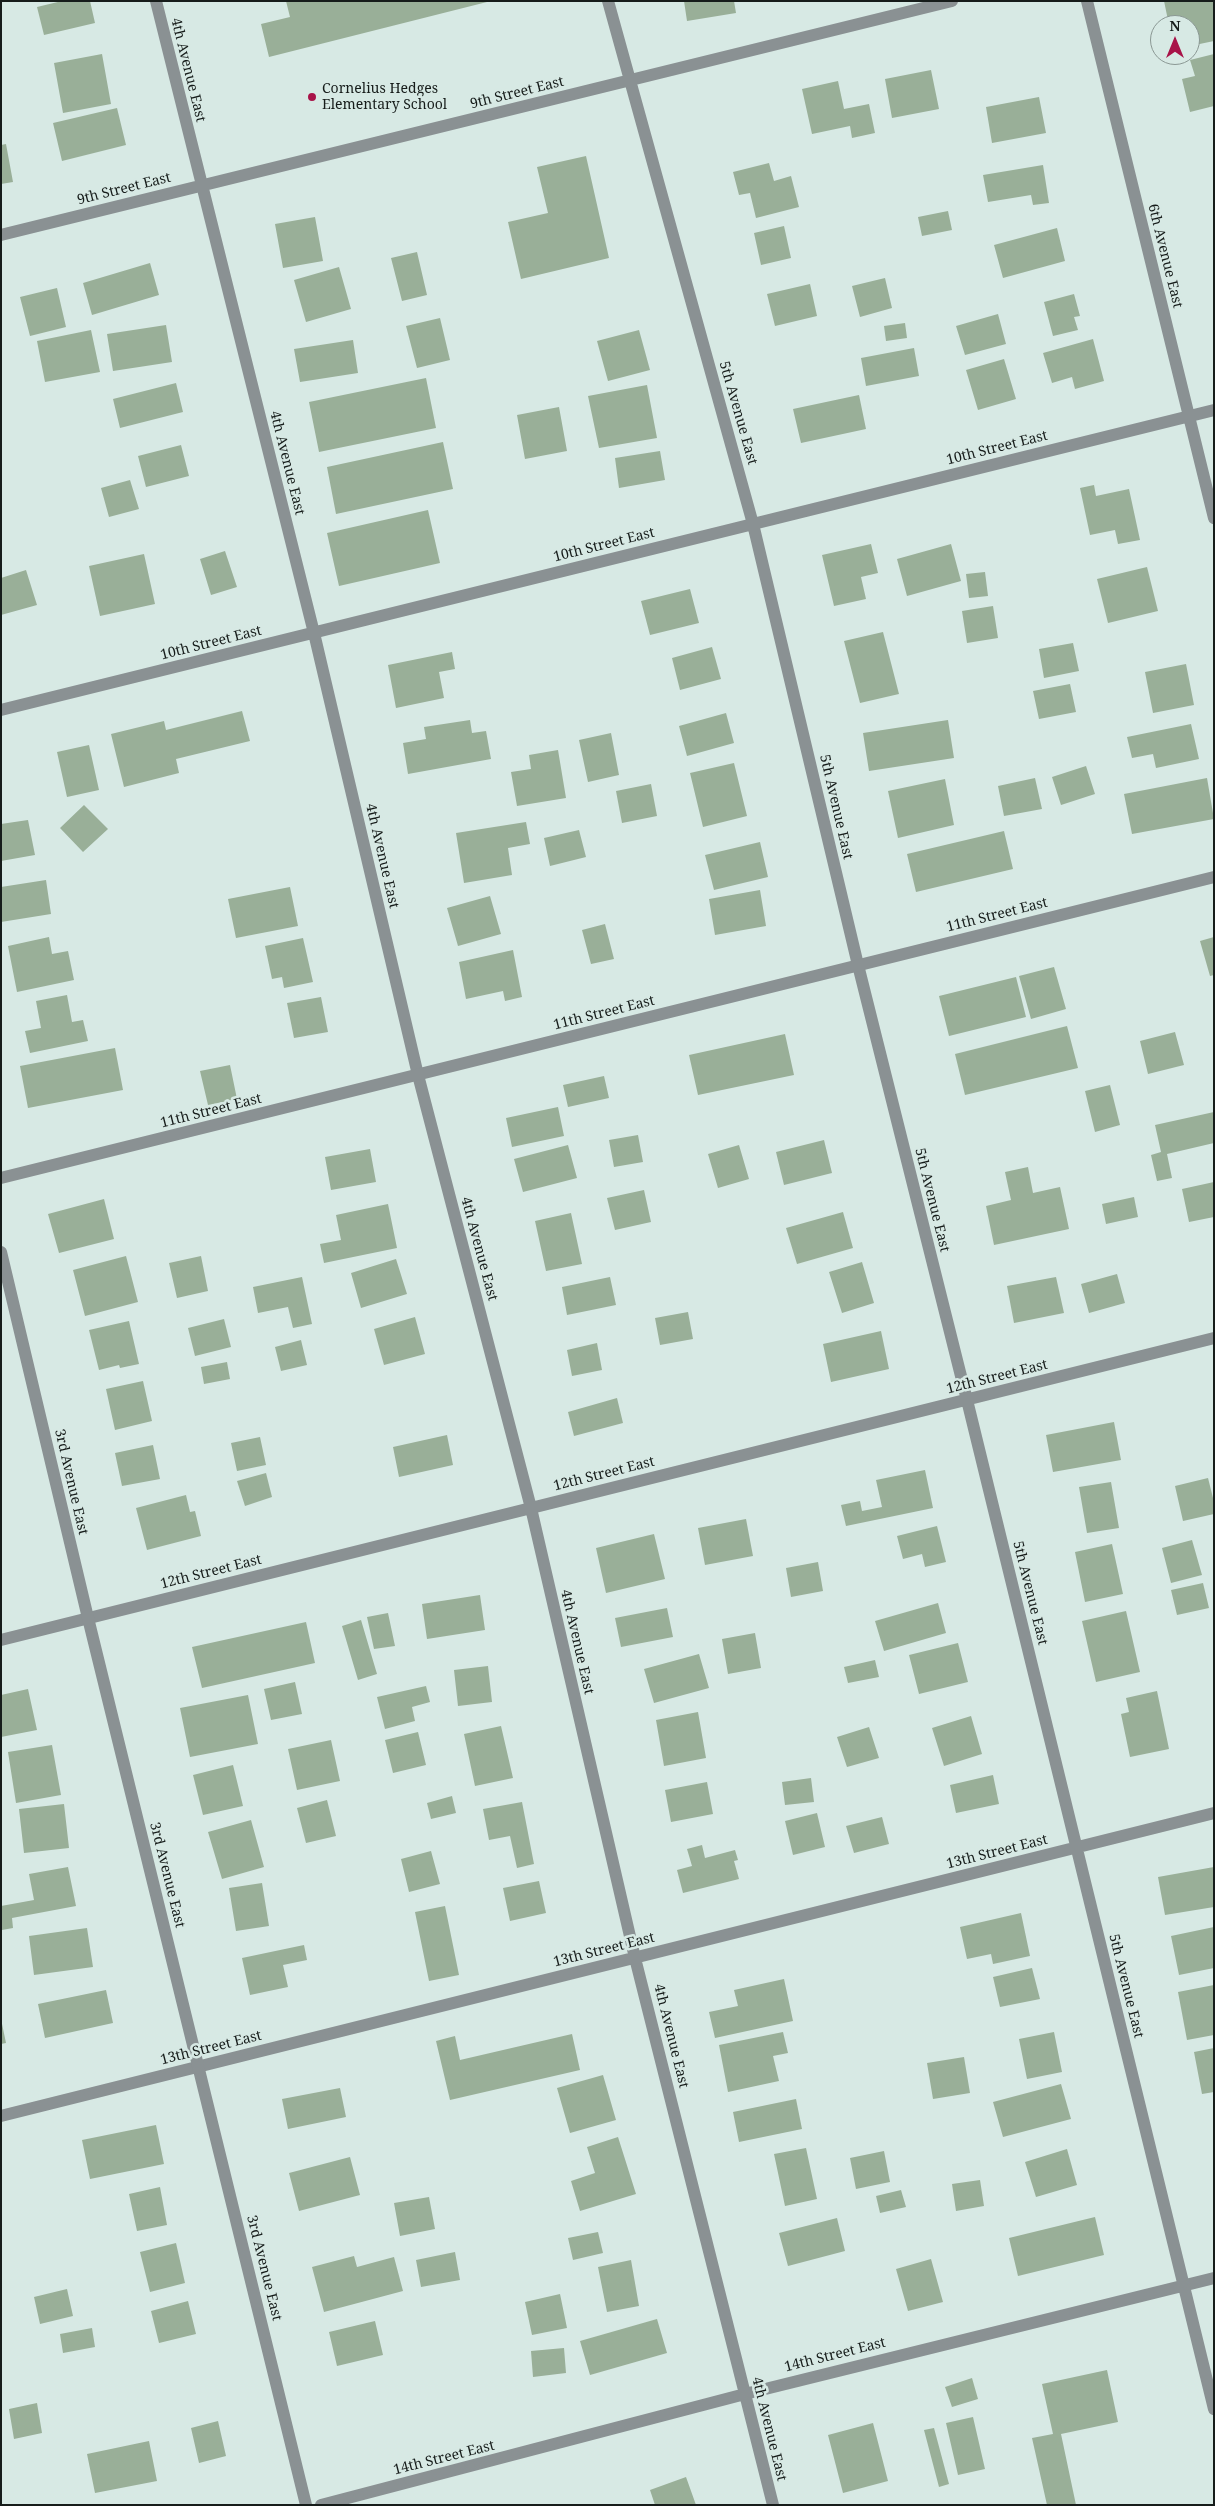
<!DOCTYPE html>
<style>
body{margin:0}
#map{position:relative;width:1215px;height:2506px;overflow:hidden;background:#d7e9e4;font-family:"Noto Serif",serif}
canvas{display:block}
.frame{position:absolute;inset:0;border:2px solid #161c1a;pointer-events:none}
.north{position:absolute;left:1150px;top:15px;width:50px;height:50px;box-sizing:border-box;background:#d7e9e4;border:1px solid #8a9793;border-radius:50%;rotate:0deg;font-size:14px;font-weight:700;line-height:20px;text-align:center;color:#161c1a}
.north::after{content:'';display:block;margin:auto;width:18px;height:22px;background:#a81348;clip-path:polygon(50% 0,100% 100%,50% 72%,0 100%)}
</style>
<div id="map">
<canvas width="1215" height="2506"></canvas>
<div class="frame"></div>
<div class="north">N</div>
</div>
<script>
const g = document.querySelector('canvas').getContext('2d');
g.lineJoin = 'round';
function fillPath(path, color) {
  g.fillStyle = color;
  g.fill(path, 'evenodd');
}
function poly(rows) {
  const path = new Path2D();
  for (const r of rows) {
    path.moveTo(r[0], r[1]);
    for (let i = 2; i < r.length; i += 2) path.lineTo(r[i], r[i + 1]);
  }
  return path;
}
function strokePath(path, color, width, dash) {
  g.strokeStyle = color;
  g.lineWidth = width;
  g.lineCap = dash ? 'butt' : 'round';
  g.setLineDash(dash || []);
  g.stroke(path);
}
function label(font, color, halo, rows, align = 'center') {
  g.font = font + ' "Noto Serif",serif';
  g.lineWidth = 5;
  g.setLineDash([]);
  g.textBaseline = 'middle';
  g.strokeStyle = halo;
  g.fillStyle = color;
  for (const [text, x, y, turn = 0] of rows) {
    g.save();
    g.translate(x, y);
    g.rotate((+turn || 0) * Math.PI / 180);
    g.textAlign = isNaN(turn) ? turn : align;
    if (halo) g.strokeText(text, 0, 0);
    g.fillText(text, 0, 0);
    g.restore();
  }
}
fillPath(poly([
 [62,1,90,1,95,23,44,35,37,7],
 [286,1,487,1,487,2,269,57,261,24,290,17],
 [684,1,734,1,736,13,687,21],
 [1164,1,1214,1,1214,41,1190,46,1190,25,1169,25],
 [102,54,111,104,63,113,54,63],
 [1214,54,1214,106,1190,112,1182,79,1195,76,1190,60],
 [931,70,939,109,892,118,885,79],
 [838,81,844,109,869,104,875,133,852,138,850,126,812,134,802,89],
 [1039,97,1046,133,992,143,986,107],
 [117,108,126,145,62,161,53,123],
 [6,144,13,182,1,184,1,145],
 [586,156,609,258,521,279,508,222,548,213,537,167],
 [769,163,774,181,791,176,799,207,756,218,750,193,739,195,733,172],
 [1043,165,1049,203,1033,205,1031,195,988,202,983,175],
 [948,211,952,230,922,236,918,217],
 [315,217,323,261,283,268,275,224],
 [784,226,791,258,761,265,754,233],
 [1057,228,1065,261,1003,278,994,245],
 [417,252,427,295,402,301,391,258],
 [150,263,159,295,92,315,83,283],
 [339,267,351,309,306,322,294,280],
 [885,278,892,308,860,317,852,286],
 [810,284,817,316,775,326,767,294],
 [57,288,66,327,30,336,20,297],
 [1074,294,1080,316,1074,317,1078,330,1053,336,1044,302],
 [998,314,1006,344,965,355,956,326],
 [440,318,450,360,417,368,406,326],
 [905,323,907,338,886,341,884,326],
 [166,325,172,362,113,371,107,334],
 [91,330,100,372,45,382,37,341],
 [639,330,650,370,608,381,597,341],
 [1093,339,1104,381,1075,389,1072,377,1052,383,1043,353],
 [353,340,358,373,300,382,294,349],
 [914,348,919,376,866,386,861,358],
 [1004,359,1016,399,978,410,966,370],
 [426,378,436,428,319,452,309,402],
 [176,383,183,412,120,428,113,399],
 [647,385,657,438,599,448,588,396],
 [859,395,866,429,801,443,793,409],
 [559,407,567,451,525,459,517,415],
 [443,442,453,489,336,514,327,467],
 [181,445,189,476,146,487,138,456],
 [660,451,665,480,619,488,615,458],
 [130,480,139,509,109,517,101,488],
 [1094,485,1096,496,1129,489,1140,540,1118,544,1115,530,1090,535,1080,488],
 [428,510,440,563,339,586,327,533],
 [871,544,878,573,861,577,866,599,834,606,822,555],
 [951,544,961,581,907,596,897,559],
 [225,551,237,587,211,595,200,559],
 [144,554,155,604,100,616,89,566],
 [1147,567,1158,611,1108,623,1097,579],
 [26,570,37,605,1,615,1,578],
 [985,572,988,596,969,598,966,574],
 [690,589,699,623,650,635,641,601],
 [993,606,998,638,967,643,962,611],
 [883,632,899,694,860,703,844,641],
 [1073,643,1079,671,1044,678,1039,649],
 [712,647,721,679,680,690,672,658],
 [452,652,455,669,439,672,444,698,396,708,388,665],
 [1186,664,1194,705,1153,713,1145,672],
 [1070,684,1076,712,1039,719,1033,691],
 [242,711,250,741,176,759,179,773,124,787,111,734,164,721,166,730],
 [726,713,734,743,687,756,679,726],
 [470,720,472,733,486,731,491,759,408,774,403,743,426,739,424,727],
 [948,720,954,758,869,771,863,733],
 [1191,724,1199,759,1156,768,1153,754,1132,758,1127,737],
 [611,733,619,775,588,782,579,740],
 [89,745,99,790,67,797,57,752],
 [558,750,566,798,517,806,511,772,531,769,529,755],
 [734,763,747,816,703,827,690,773],
 [1086,766,1095,794,1061,805,1052,777],
 [1035,778,1042,809,1004,816,998,786],
 [1207,778,1214,819,1132,834,1124,794],
 [945,779,954,825,898,838,888,791],
 [651,784,657,816,622,823,616,791],
 [84,805,108,829,83,852,60,828],
 [28,820,35,855,1,861,1,824],
 [526,822,530,844,508,848,512,875,464,883,456,833],
 [579,830,586,857,550,866,544,838],
 [1004,831,1013,869,916,892,907,854],
 [760,842,768,877,714,890,705,855],
 [46,880,51,914,1,922,1,887],
 [290,887,298,926,236,938,228,899],
 [760,890,766,926,715,935,709,899],
 [490,896,501,934,458,946,447,908],
 [605,924,614,959,591,964,582,930],
 [49,937,52,954,68,951,74,980,17,992,8,946],
 [1214,937,1214,975,1210,976,1200,941],
 [303,938,313,982,284,988,282,977,272,979,265,946],
 [513,950,522,997,505,1001,503,991,466,999,459,962],
 [1054,967,1066,1009,1031,1019,1019,976],
 [1016,977,1026,1017,949,1036,939,996],
 [67,995,72,1022,83,1020,88,1041,30,1053,25,1031,41,1028,36,1001],
 [321,997,328,1032,294,1038,287,1003],
 [1067,1026,1078,1068,965,1095,955,1054],
 [1175,1032,1184,1065,1148,1074,1140,1041],
 [785,1034,794,1075,698,1095,689,1055],
 [115,1048,123,1090,28,1108,20,1066],
 [230,1065,237,1099,208,1105,200,1071],
 [604,1076,609,1098,568,1107,563,1085],
 [1110,1085,1120,1125,1095,1132,1085,1091],
 [558,1107,564,1136,512,1147,506,1118],
 [1214,1112,1214,1143,1167,1154,1172,1178,1157,1181,1151,1155,1161,1152,1155,1125],
 [638,1135,643,1162,614,1167,609,1140],
 [824,1140,832,1173,784,1185,776,1152],
 [568,1145,577,1178,523,1192,514,1159],
 [739,1145,749,1179,718,1188,708,1154],
 [370,1149,376,1182,331,1190,325,1157],
 [1028,1167,1033,1193,1060,1187,1069,1229,994,1245,986,1206,1011,1200,1005,1172],
 [1214,1182,1214,1217,1189,1222,1182,1189],
 [644,1190,651,1222,615,1230,607,1198],
 [1134,1197,1138,1217,1106,1224,1102,1204],
 [104,1199,114,1239,59,1253,48,1214],
 [388,1204,397,1248,324,1263,320,1244,341,1240,336,1215],
 [843,1212,853,1248,797,1264,786,1228],
 [571,1213,582,1264,546,1271,535,1221],
 [126,1256,138,1302,85,1316,73,1270],
 [201,1256,208,1291,177,1298,169,1263],
 [396,1259,407,1294,361,1308,351,1273],
 [862,1262,874,1303,842,1313,829,1272],
 [1117,1274,1125,1303,1089,1313,1081,1284],
 [302,1277,312,1324,293,1328,288,1307,258,1313,253,1287],
 [610,1277,616,1305,567,1315,562,1287],
 [1056,1277,1064,1313,1014,1323,1007,1286],
 [688,1312,693,1339,660,1345,655,1318],
 [415,1317,425,1354,384,1365,374,1329],
 [224,1319,231,1347,195,1356,188,1328],
 [129,1321,139,1364,120,1368,119,1365,99,1370,89,1330],
 [881,1331,889,1369,831,1382,823,1344],
 [301,1340,307,1365,281,1371,275,1347],
 [597,1343,602,1370,572,1376,567,1350],
 [227,1362,230,1379,204,1384,201,1367],
 [143,1381,152,1421,115,1430,106,1389],
 [617,1398,623,1423,574,1436,568,1412],
 [1114,1422,1121,1460,1053,1472,1046,1435],
 [447,1435,453,1465,399,1477,393,1447],
 [260,1437,266,1465,237,1471,231,1443],
 [153,1445,160,1479,122,1486,115,1453],
 [925,1470,933,1508,846,1526,841,1505,860,1501,862,1511,882,1507,876,1480],
 [266,1473,272,1497,245,1506,237,1481],
 [1208,1478,1214,1502,1214,1514,1183,1521,1175,1486],
 [1111,1482,1119,1528,1087,1533,1079,1487],
 [186,1495,190,1512,195,1511,201,1536,147,1550,136,1508],
 [746,1519,753,1556,705,1565,698,1528],
 [937,1526,946,1562,925,1567,922,1554,903,1559,897,1536],
 [654,1534,665,1579,606,1593,596,1548],
 [1192,1540,1202,1575,1171,1583,1162,1548],
 [1112,1544,1123,1594,1085,1602,1075,1552],
 [818,1562,823,1591,791,1597,786,1568],
 [1203,1583,1209,1608,1177,1615,1171,1590],
 [480,1595,485,1630,427,1639,422,1604],
 [938,1603,946,1633,884,1651,875,1621],
 [667,1608,673,1637,621,1647,615,1618],
 [1126,1611,1140,1672,1096,1682,1082,1621],
 [388,1613,395,1646,374,1649,367,1617],
 [361,1620,377,1674,358,1680,342,1626],
 [306,1622,315,1663,202,1688,192,1647],
 [755,1633,761,1668,728,1674,722,1639],
 [958,1643,968,1682,919,1694,909,1655],
 [699,1654,709,1688,654,1703,644,1669],
 [875,1660,879,1677,848,1683,844,1667],
 [488,1666,492,1702,458,1706,454,1670],
 [295,1682,302,1714,271,1720,264,1689],
 [426,1686,430,1702,412,1707,415,1721,385,1729,377,1697],
 [28,1689,37,1730,1,1737,1,1695],
 [1157,1691,1169,1749,1130,1757,1121,1714,1129,1712,1126,1698],
 [248,1695,258,1744,190,1757,180,1708],
 [698,1712,706,1758,664,1766,656,1720],
 [971,1716,982,1754,944,1766,932,1728],
 [501,1726,513,1778,475,1786,464,1734],
 [869,1727,879,1758,847,1767,837,1737],
 [418,1732,426,1765,393,1773,385,1740],
 [331,1740,340,1781,297,1790,288,1749],
 [52,1745,61,1795,16,1803,8,1752],
 [233,1765,243,1806,203,1815,193,1775],
 [993,1775,999,1804,956,1813,950,1785],
 [811,1778,814,1802,785,1805,782,1782],
 [707,1782,713,1814,671,1822,665,1790],
 [452,1796,456,1813,431,1819,427,1803],
 [327,1800,336,1836,306,1843,297,1808],
 [522,1802,534,1864,517,1868,510,1836,489,1840,483,1809],
 [64,1804,69,1848,24,1853,19,1809],
 [817,1813,825,1847,793,1855,785,1821],
 [882,1817,889,1844,854,1853,846,1826],
 [251,1820,264,1867,222,1879,208,1832],
 [702,1845,705,1858,735,1850,738,1860,734,1861,739,1879,683,1893,677,1870,692,1866,687,1849],
 [431,1851,440,1884,409,1892,401,1859],
 [68,1867,76,1906,12,1918,13,1928,2,1930,1,1906,34,1900,29,1874],
 [1214,1867,1214,1907,1165,1915,1158,1877],
 [539,1881,546,1913,510,1921,503,1888],
 [262,1883,269,1926,236,1931,229,1888],
 [445,1906,459,1975,429,1981,415,1912],
 [1021,1913,1030,1956,993,1964,991,1954,967,1959,960,1927],
 [1214,1927,1214,1968,1179,1975,1171,1936],
 [87,1928,93,1967,34,1975,29,1936],
 [304,1945,307,1960,283,1965,288,1987,250,1995,242,1958],
 [1032,1968,1040,1999,1000,2007,993,1977],
 [784,1979,793,2021,715,2038,709,2012,738,2006,734,1990],
 [1214,1985,1214,2035,1187,2040,1178,1992],
 [106,1990,113,2023,45,2038,38,2004],
 [1,2019,6,2043,1,2044],
 [783,2032,788,2053,773,2056,779,2081,728,2092,719,2045],
 [1054,2032,1062,2072,1027,2079,1019,2039],
 [572,2034,580,2070,450,2100,436,2041,455,2036,460,2060],
 [1214,2048,1214,2092,1202,2094,1194,2052],
 [964,2057,970,2093,933,2099,927,2063],
 [603,2075,616,2120,570,2133,557,2088],
 [1061,2084,1071,2119,1003,2137,993,2102],
 [340,2088,346,2117,288,2129,282,2099],
 [796,2099,802,2129,739,2142,733,2112],
 [156,2125,164,2164,90,2179,82,2140],
 [618,2137,636,2194,580,2211,571,2181,595,2173,587,2147],
 [806,2148,817,2199,785,2206,774,2154],
 [1067,2149,1077,2185,1036,2197,1025,2162],
 [884,2151,890,2182,856,2189,850,2158],
 [350,2157,360,2195,299,2211,289,2173],
 [980,2180,984,2206,956,2211,952,2184],
 [160,2187,167,2225,137,2231,129,2194],
 [901,2190,906,2207,880,2213,876,2196],
 [429,2197,435,2229,400,2236,394,2203],
 [1095,2217,1104,2255,1018,2276,1009,2238],
 [837,2218,845,2251,788,2266,779,2233],
 [598,2232,603,2253,573,2260,568,2238],
 [176,2243,185,2283,150,2292,140,2252],
 [455,2252,460,2280,421,2287,416,2260],
 [354,2256,357,2267,394,2257,403,2291,324,2312,312,2267],
 [931,2259,943,2302,908,2311,896,2269],
 [631,2260,639,2306,607,2312,598,2267],
 [67,2289,73,2316,40,2324,34,2297],
 [560,2294,567,2328,532,2335,525,2302],
 [188,2301,196,2334,159,2343,151,2311],
 [657,2319,667,2353,590,2375,580,2341],
 [375,2321,383,2355,337,2366,329,2332],
 [92,2328,95,2347,63,2353,60,2334],
 [564,2348,566,2373,533,2377,531,2351],
 [1107,2370,1118,2422,1061,2434,1076,2505,1047,2505,1032,2438,1053,2434,1042,2384],
 [972,2378,978,2399,952,2407,945,2387],
 [37,2403,42,2433,14,2439,9,2409],
 [973,2417,985,2469,958,2475,946,2423],
 [218,2421,226,2456,199,2463,191,2428],
 [873,2423,888,2481,843,2493,828,2435],
 [934,2428,949,2484,939,2487,924,2430],
 [149,2441,157,2481,95,2493,87,2454],
 [686,2477,696,2505,655,2505,650,2490]
]), '#99af98');
strokePath(poly([
 [156,1,314,633,418,1075,531,1508,635,1958,773,2505],
 [608,1,753,524,858,965,967,1400,1214,2409],
 [1087,1,1214,518],
 [1,235,952,1],
 [1,710,1214,410],
 [1,1640,1214,1338],
 [1,2116,1214,1813],
 [321,2505,745,2394,1214,2278]
]), '#8a9193', 12);
strokePath(poly([
 [1,1178,1214,877],
 [1,1252,88,1618,306,2505]
]), '#8a9193', 12);
for (const [x, y, r, color] of [
 [312,97,5,"#a81348"]
]) {
  const dot = new Path2D();
  dot.arc(x, y, r, 0, 2 * Math.PI);
  g.fillStyle = color;
  g.fill(dot);
  strokePath(dot, '#d7e9e4', 2);
}
label('14px', '#161c1a', '#d7e9e4', [
 ["4th Avenue East",188,70,76],
 ["9th Street East",517,93,-14],
 ["9th Street East",124,189,-14],
 ["6th Avenue East",1165,256,76],
 ["5th Avenue East",738,413,74],
 ["10th Street East",997,448,-14],
 ["4th Avenue East",287,463,76],
 ["10th Street East",604,545,-14],
 ["10th Street East",211,643,-14],
 ["5th Avenue East",836,807,77],
 ["4th Avenue East",382,856,77],
 ["11th Street East",997,915,-14],
 ["11th Street East",604,1013,-14],
 ["11th Street East",211,1111,-14],
 ["5th Avenue East",932,1200,76],
 ["4th Avenue East",479,1249,75],
 ["12th Street East",997,1377,-14],
 ["12th Street East",604,1474,-14],
 ["3rd Avenue East",71,1482,77],
 ["12th Street East",211,1572,-14],
 ["5th Avenue East",1030,1593,76],
 ["4th Avenue East",577,1642,77],
 ["13th Street East",997,1852,-14],
 ["3rd Avenue East",167,1875,76],
 ["13th Street East",604,1950,-14],
 ["5th Avenue East",1126,1986,76],
 ["4th Avenue East",671,2036,76],
 ["13th Street East",211,2048,-14],
 ["3rd Avenue East",264,2268,76],
 ["14th Street East",835,2355,-14],
 ["4th Avenue East",769,2429,76],
 ["14th Street East",444,2458,-14]
]);
label('14px', '#161c1a', '#d7e9e4', [
 ["Cornelius Hedges",322,89],
 ["Elementary School",322,105]
], 'left');
</script>
